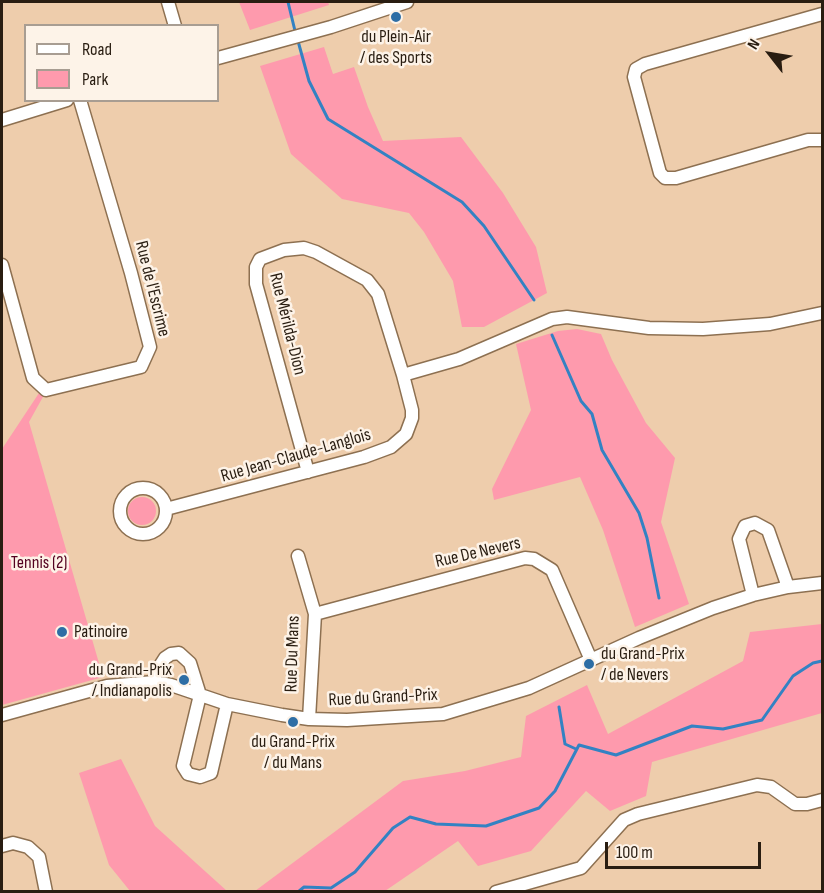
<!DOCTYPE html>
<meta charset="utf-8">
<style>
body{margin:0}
#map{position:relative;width:824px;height:893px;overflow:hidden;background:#eecdac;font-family:"Sofia Sans Condensed",sans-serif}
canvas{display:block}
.frame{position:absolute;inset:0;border:3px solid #291d11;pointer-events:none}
.legend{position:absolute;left:24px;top:24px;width:195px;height:78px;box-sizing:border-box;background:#fdf3e8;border:2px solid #a89d92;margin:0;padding:8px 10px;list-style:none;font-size:18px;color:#291d11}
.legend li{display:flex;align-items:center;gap:12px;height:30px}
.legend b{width:30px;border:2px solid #a89d92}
.north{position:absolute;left:740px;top:24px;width:60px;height:60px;-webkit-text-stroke:4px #fdf3e8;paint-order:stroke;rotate:301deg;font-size:16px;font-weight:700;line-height:24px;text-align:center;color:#291d11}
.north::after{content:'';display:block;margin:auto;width:21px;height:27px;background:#291d11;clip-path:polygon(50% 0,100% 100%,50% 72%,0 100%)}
.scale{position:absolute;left:605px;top:842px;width:156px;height:27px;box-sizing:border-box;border:3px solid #291d11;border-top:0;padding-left:8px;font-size:18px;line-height:21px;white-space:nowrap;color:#291d11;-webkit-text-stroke:4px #fdf3e8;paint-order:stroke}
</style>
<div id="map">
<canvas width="824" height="893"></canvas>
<div class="frame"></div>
<ul class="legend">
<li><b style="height:8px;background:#fff"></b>Road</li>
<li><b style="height:16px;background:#fe9aad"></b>Park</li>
</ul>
<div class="north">N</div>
<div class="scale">100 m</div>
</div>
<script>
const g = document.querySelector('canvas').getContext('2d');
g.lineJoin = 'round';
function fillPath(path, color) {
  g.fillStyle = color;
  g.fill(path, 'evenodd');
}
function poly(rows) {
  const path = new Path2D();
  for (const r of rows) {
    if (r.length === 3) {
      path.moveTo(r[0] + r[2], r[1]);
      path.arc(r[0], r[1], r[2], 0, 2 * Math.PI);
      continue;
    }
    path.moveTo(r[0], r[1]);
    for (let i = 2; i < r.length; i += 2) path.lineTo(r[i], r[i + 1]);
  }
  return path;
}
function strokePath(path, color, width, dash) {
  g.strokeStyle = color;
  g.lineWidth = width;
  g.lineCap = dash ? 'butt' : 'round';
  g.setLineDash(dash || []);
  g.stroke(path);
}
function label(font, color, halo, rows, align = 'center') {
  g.font = font + ' "Sofia Sans Condensed",sans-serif';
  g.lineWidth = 5;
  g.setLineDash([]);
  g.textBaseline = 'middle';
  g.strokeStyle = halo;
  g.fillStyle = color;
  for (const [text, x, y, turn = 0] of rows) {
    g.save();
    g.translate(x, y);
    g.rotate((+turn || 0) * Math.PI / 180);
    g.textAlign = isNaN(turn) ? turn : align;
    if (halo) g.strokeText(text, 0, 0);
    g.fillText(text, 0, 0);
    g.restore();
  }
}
fillPath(poly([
 [239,2,328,2,329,5,250,30],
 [324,47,333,74,354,67,368,107,383,141,461,137,503,193,536,247,547,293,484,327,462,327,453,281,424,232,409,213,342,199,291,154,260,66],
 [577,329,601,334,612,360,646,423,675,458,661,522,689,604,635,627,603,530,580,477,494,500,492,489,531,410,516,344,558,331],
 [39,393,44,395,29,422,103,677,2,705,2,449],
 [142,511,14],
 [822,624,822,713,652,762,646,796,610,811,586,791,531,851,478,866,458,841,385,891,255,891,403,781,465,771,521,757,526,716,587,685,608,734,743,661,750,632],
 [121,759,155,826,227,891,130,891,109,865,79,773]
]), '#fe9aad');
strokePath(poly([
 [288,2,296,35],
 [298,41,309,81,328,119,462,202,484,226,534,300],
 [552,335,581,401,592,414,602,450,639,513,647,538,659,598],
 [559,707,565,744,576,749],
 [298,892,304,887,331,888,355,872,393,828,410,817,436,824,486,826,539,808,555,791,579,745,616,755,692,726,723,729,762,720,793,676,813,663,822,661]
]), '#3382c3', 3);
const street = poly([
 [168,2,175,26],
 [822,14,645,64,636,69,634,77,660,173,665,178,676,178,808,140,822,140],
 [218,58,331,27,407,2],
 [2,120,67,100],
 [2,265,33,378,46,390,141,367,150,347,131,273,80,100],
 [308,472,256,284,256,267,260,259,284,250,304,248,316,252,367,280,378,294,403,375],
 [143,511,23],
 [166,509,364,457,391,447,406,434,412,418,412,410,403,375,459,359,552,319,567,317,649,328,703,329,770,324,822,313],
 [298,556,315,614,309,719],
 [753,595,739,539,745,526,755,523,768,530,788,587],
 [315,614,525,558,534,559,552,570,591,660],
 [154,682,156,672,165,658,171,654,179,653,190,663,200,695,183,766,188,774,200,777,211,773,227,704],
 [2,715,107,686,154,682,171,685,227,704,282,715,309,719,347,720,443,714,529,688,639,638,713,608,753,595,788,587,822,583],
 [2,846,13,843,28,847,39,857,46,892],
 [496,892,581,868,624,820,638,814,757,785,771,787,795,804,807,804,822,800]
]);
strokePath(street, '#8d7051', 15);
strokePath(street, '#fff', 12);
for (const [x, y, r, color] of [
 [396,17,6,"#2e6ea5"],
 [62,632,6,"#2e6ea5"],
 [589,664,6,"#2e6ea5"],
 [184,680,6,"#2e6ea5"],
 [293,722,6,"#2e6ea5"]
]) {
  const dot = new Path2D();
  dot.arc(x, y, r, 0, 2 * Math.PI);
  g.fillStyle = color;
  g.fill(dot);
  strokePath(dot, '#fdf3e8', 2);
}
label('18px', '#291d11', '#fdf3e8', [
 ["du Plein-Air",396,37],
 ["/ des Sports",396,58],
 ["Patinoire",74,632,"left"],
 ["du Grand-Prix",601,654,"left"],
 ["/ de Nevers",601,675,"left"],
 ["du Grand-Prix",172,670,"right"],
 ["/ Indianapolis",172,691,"right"],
 ["du Grand-Prix",293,742],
 ["/ du Mans",293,763]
]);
label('18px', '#291d11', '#fdf3e8', [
 ["Rue de l'Escrime",152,289,76],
 ["Rue Mérilda-Dion",287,324,76],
 ["Rue Jean-Claude-Langlois",296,456,-16],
 ["Rue De Nevers",478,553,-13],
 ["Rue Du Mans",293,654,-88],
 ["Rue du Grand-Prix",383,698,-3]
]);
label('18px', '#530120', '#fdf3e8', [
 ["Tennis (2)",39,563]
]);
</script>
